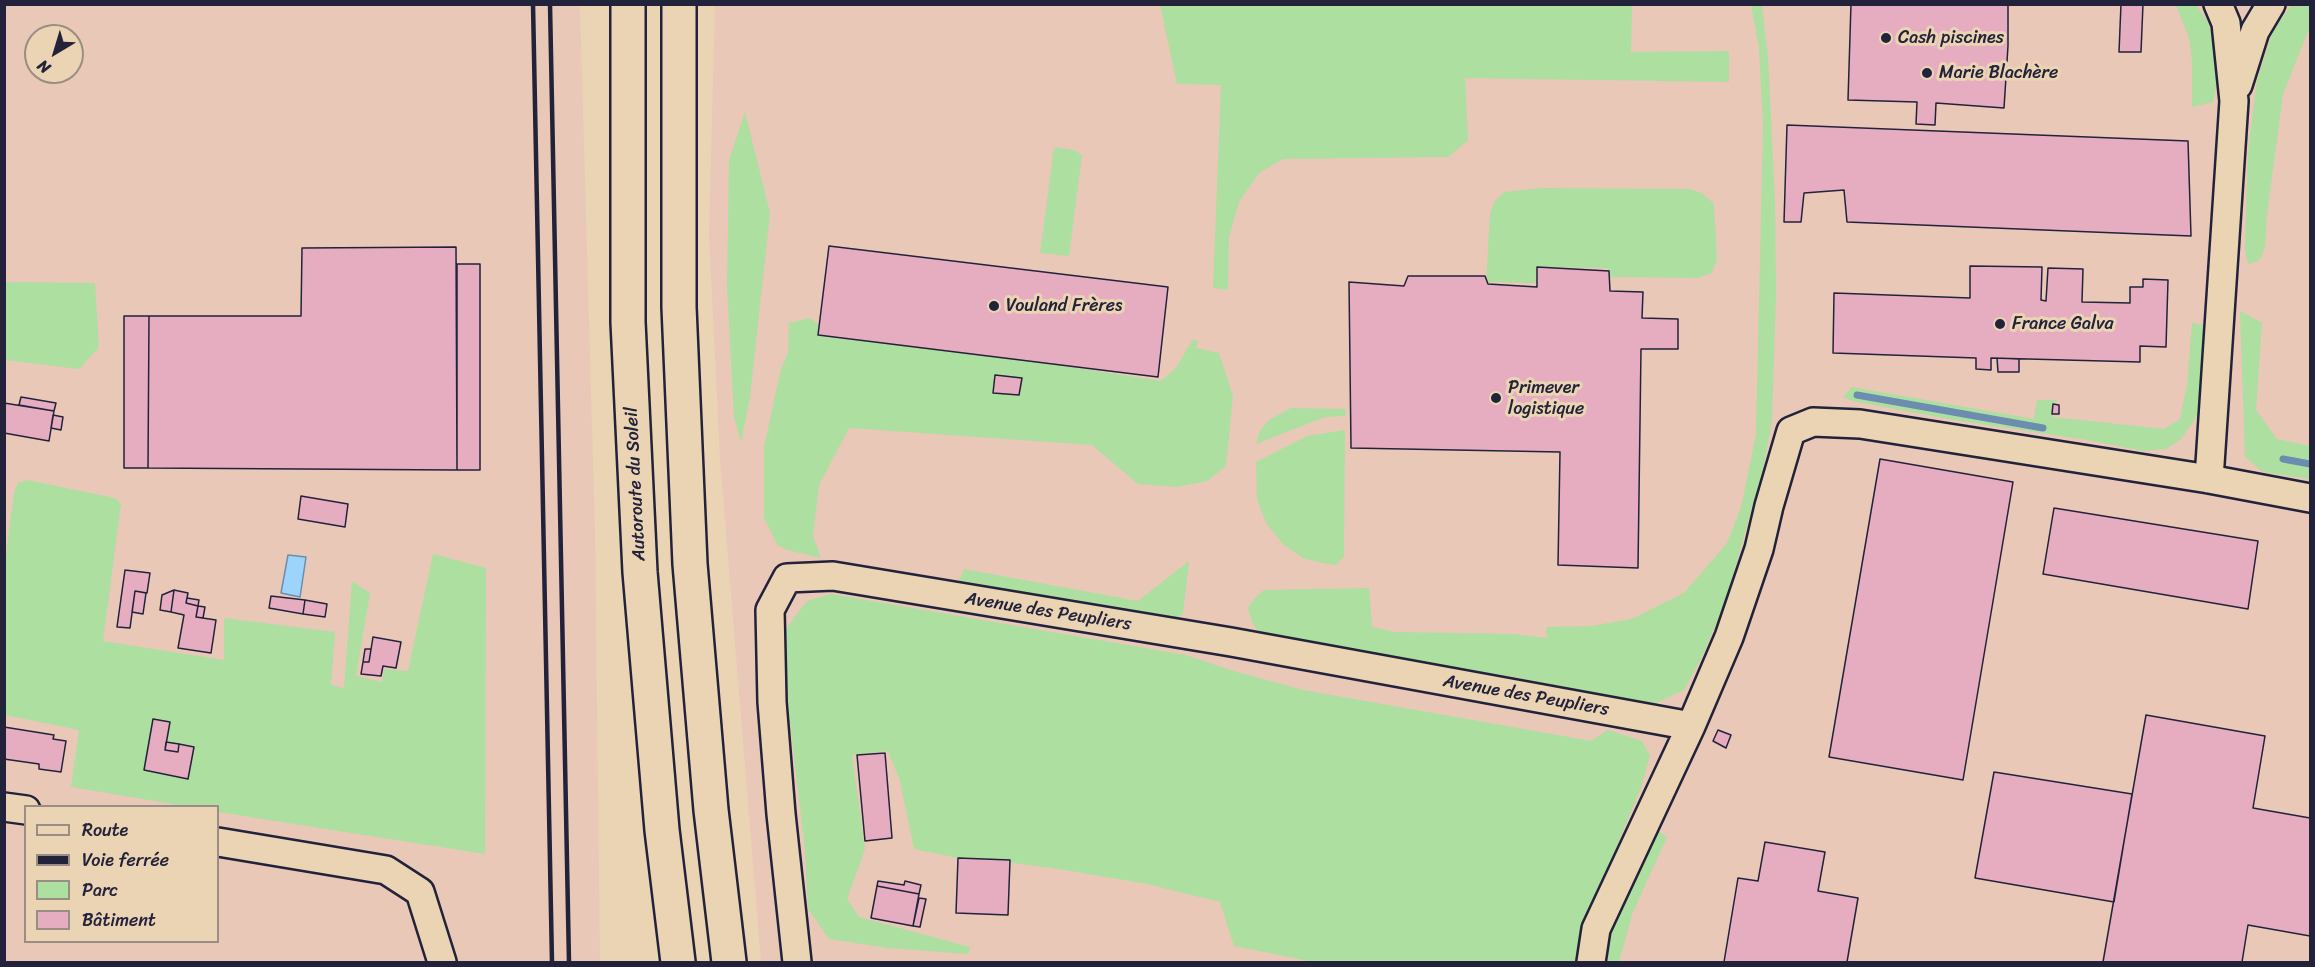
<!DOCTYPE html>
<meta charset="utf-8">
<style>
body{margin:0}
#map{position:relative;width:2315px;height:967px;overflow:hidden;background:#ead4b3;font-family:Sriracha,sans-serif}
canvas{display:block}
.frame{position:absolute;inset:0;border:6px solid #22223b;pointer-events:none}
.legend{position:absolute;left:24px;top:805px;width:195px;height:138px;box-sizing:border-box;background:#ead4b3;border:2px solid #9a8d83;margin:0;padding:8px 10px;list-style:none;font-size:18px;color:#22223b}
.legend li{display:flex;align-items:center;gap:12px;height:30px}
.legend b{width:30px;border:2px solid #9a8d83}
.north{position:absolute;left:24px;top:24px;width:60px;height:60px;box-sizing:border-box;background:#ead4b3;border:2px solid #9a8d83;border-radius:50%;rotate:218deg;font-size:16px;font-weight:700;line-height:24px;text-align:center;color:#22223b}
.north::after{content:'';display:block;margin:auto;width:21px;height:27px;background:#22223b;clip-path:polygon(50% 0,100% 100%,50% 72%,0 100%)}
</style>
<div id="map">
<canvas width="2315" height="967"></canvas>
<div class="frame"></div>
<ul class="legend">
<li><b style="height:8px;background:#ead4b3"></b>Route</li>
<li><b style="height:8px;background:#22223b"></b>Voie ferrée</li>
<li><b style="height:16px;background:#acdfa0"></b>Parc</li>
<li><b style="height:16px;background:#e6adc1"></b>Bâtiment</li>
</ul>
<div class="north">N</div>
</div>
<script>
const g = document.querySelector('canvas').getContext('2d');
g.lineJoin = 'round';
function fillPath(path, color) {
  g.fillStyle = color;
  g.fill(path, 'evenodd');
}
function poly(rows) {
  const path = new Path2D();
  for (const r of rows) {
    path.moveTo(r[0], r[1]);
    for (let i = 2; i < r.length; i += 2) path.lineTo(r[i], r[i + 1]);
  }
  return path;
}
function strokePath(path, color, width, dash) {
  g.strokeStyle = color;
  g.lineWidth = width;
  g.lineCap = dash ? 'butt' : 'round';
  g.setLineDash(dash || []);
  g.stroke(path);
}
function label(font, color, halo, rows, align = 'center') {
  g.font = font + ' Sriracha,sans-serif';
  g.lineWidth = 6;
  g.setLineDash([]);
  g.textBaseline = 'middle';
  g.strokeStyle = halo;
  g.fillStyle = color;
  for (const [text, x, y, turn = 0] of rows) {
    g.save();
    g.translate(x, y);
    g.rotate((+turn || 0) * Math.PI / 180);
    g.textAlign = isNaN(turn) ? turn : align;
    if (halo) g.strokeText(text, 0, 0);
    g.fillText(text, 0, 0);
    g.restore();
  }
}
fillPath(poly([
 [2247,4,2253,8,2264,5,2310,5,2310,962,761,962,720,459,709,235,715,5],
 [5,5,580,5,595,533,600,962,5,962],
 [36,36,72,36,72,72,36,72],
 [26,806,218,806,218,942,26,942]
]), '#e9c8b7');
fillPath(poly([
 [2292,4,2310,5,2310,26,2283,94,2267,214,2265,248,2259,261,2248,264,2245,250,2248,153,2257,80,2273,31],
 [1160,5,1632,5,1631,52,1729,51,1729,82,1465,78,1468,140,1448,157,1283,159,1259,173,1239,202,1229,237,1228,290,1213,288,1221,85,1177,84],
 [1751,5,1762,5,1768,57,1775,201,1776,294,1772,420,1764,465,1727,597,1703,655,1684,690,1656,703,1622,698,1508,676,1413,661,1259,633,1252,622,1248,608,1255,598,1264,590,1369,588,1372,627,1395,632,1513,634,1547,638,1546,627,1591,626,1632,619,1684,593,1727,543,1741,508,1756,434,1763,125,1759,48],
 [2176,5,2196,5,2208,22,2217,50,2216,86,2213,102,2192,107,2192,61,2189,38],
 [745,112,770,213,750,397,741,442,734,417,727,287,729,160],
 [1054,147,1074,150,1082,155,1069,256,1040,253],
 [1541,188,1689,189,1702,193,1714,204,1717,261,1711,273,1698,278,1609,277,1608,268,1537,267,1535,283,1486,282,1490,215,1494,202,1504,192],
 [5,282,95,283,99,347,79,369,5,360],
 [2240,311,2262,323,2256,410,2277,439,2310,446,2310,479,2263,472,2245,457],
 [810,318,819,325,818,336,1019,359,1161,381,1176,368,1192,340,1198,341,1196,348,1219,353,1233,396,1226,466,1207,481,1177,487,1138,484,1092,445,849,428,819,485,813,536,821,558,787,550,777,544,764,518,764,447,781,369,788,353,789,323],
 [2192,323,2206,325,2197,416,2181,439,2166,449,2143,451,2087,440,1954,420,1852,401,1843,397,1852,387,2034,419,2037,400,2057,400,2053,404,2053,417,2164,429,2180,419,2187,385],
 [1291,408,1346,409,1345,416,1325,417,1256,444,1260,431,1269,420],
 [1345,430,1344,556,1336,565,1322,563,1303,558,1283,544,1266,523,1257,499,1256,462,1307,436],
 [27,480,115,498,121,504,103,641,224,660,224,618,335,632,331,685,344,688,352,581,370,593,356,676,382,682,384,669,408,671,433,554,486,568,485,854,218,812,218,806,184,806,71,787,79,730,5,715,5,561,14,493,18,483],
 [1189,561,1183,614,1175,619,958,583,964,569,1138,601],
 [831,594,1186,655,1230,670,1303,690,1591,741,1608,730,1642,741,1650,756,1641,787,1596,897,1574,962,1314,962,1234,946,1220,902,1147,884,1052,868,973,858,958,858,914,849,900,781,888,751,852,755,865,849,847,899,859,917,970,947,968,954,888,948,829,939,808,909,805,851,786,688,785,630,807,601],
 [1658,831,1667,837,1633,912,1619,962,1606,962,1604,951,1614,917,1651,832]
]), '#acdfa0');
const water = poly([
 [288,555,306,557,300,597,281,593,288,555]
]);
fillPath(water, '#9dd4fc');
strokePath(water, '#6c8daf', 1.5);
strokePath(poly([
 [1857,395,2043,428],
 [2283,459,2310,464]
]), '#6c8daf', 7);
const building = poly([
 [1851,4,2008,4,2008,46,2004,108,1936,103,1935,125,1916,124,1917,102,1848,100,1851,4],
 [2121,4,2143,4,2141,52,2119,52,2121,4],
 [1787,125,2188,141,2191,236,1847,222,1844,190,1804,193,1801,222,1784,222,1787,125],
 [829,246,1168,287,1158,377,818,335,829,246],
 [456,247,457,470,148,468,149,316,301,316,302,248,456,247],
 [457,264,480,264,480,470,457,470,457,264],
 [1970,266,2042,267,2041,300,2046,301,2048,268,2083,269,2082,302,2130,303,2130,287,2143,287,2143,279,2168,280,2166,347,2140,346,2140,362,1991,358,1991,370,1976,369,1976,358,1833,353,1834,293,1970,298,1970,266],
 [1537,267,1609,271,1610,291,1643,292,1642,318,1678,319,1678,349,1641,349,1638,568,1558,565,1560,452,1351,448,1349,282,1404,286,1408,276,1485,276,1488,284,1537,287,1537,267],
 [124,316,149,316,148,468,124,468,124,316],
 [1997,358,2019,359,2019,372,1998,372,1997,358],
 [995,375,1022,378,1019,395,993,393,995,375],
 [21,397,56,403,54,411,19,405,21,397],
 [4,403,54,411,49,441,4,433,4,403],
 [2053,404,2059,405,2059,414,2052,414,2053,404],
 [53,415,63,417,61,430,51,428,53,415],
 [1880,459,2013,482,1963,780,1829,757,1880,459],
 [301,496,348,504,345,527,298,519,301,496],
 [2054,508,2258,541,2248,609,2043,574,2054,508],
 [125,570,150,573,147,593,135,591,130,628,117,627,125,570],
 [174,590,171,612,160,610,162,595,174,590],
 [174,590,188,593,186,603,198,606,196,617,216,620,211,653,178,648,184,615,171,612,174,590],
 [135,591,146,593,143,614,132,612,135,591],
 [271,596,305,600,303,614,269,608,271,596],
 [187,598,199,600,198,606,186,603,187,598],
 [305,600,327,604,325,617,303,614,305,600],
 [198,606,205,607,203,618,196,617,198,606],
 [373,637,401,642,396,668,383,666,381,676,361,674,363,662,369,662,373,637],
 [365,649,371,649,369,662,363,662,365,649],
 [2146,715,2265,736,2253,808,2310,818,2310,936,2248,925,2242,962,2103,962,2146,715],
 [153,719,170,722,165,750,178,752,179,744,194,747,188,779,144,770,153,719],
 [4,727,54,735,53,739,66,741,61,772,39,769,39,764,4,759,4,727],
 [1718,730,1731,735,1726,748,1713,741,1718,730],
 [166,742,179,744,178,752,165,750,166,742],
 [885,753,892,838,865,841,857,755,885,753],
 [1994,772,2132,794,2114,902,1975,878,1994,772],
 [1765,842,1825,852,1818,891,1858,898,1847,962,1724,962,1738,878,1758,881,1765,842],
 [958,858,1010,860,1008,915,956,913,958,858],
 [878,881,904,885,905,881,921,885,919,894,877,886,878,881],
 [877,886,919,894,913,926,871,918,877,886],
 [919,898,926,899,920,927,913,926,919,898]
]);
fillPath(building, '#e6adc1');
strokePath(building, '#22223b', 1.5);
const minor = poly([
 [2238,85,2255,31,2271,4],
 [2209,479,2234,101,2226,23,2218,4],
 [4,807,26,810],
 [218,842,386,870,420,892,442,962],
 [797,962,781,814,772,702,770,610,787,578,833,576,1231,642,1691,726],
 [1591,962,1596,929,1691,726,1729,637,1759,549,1769,506,1791,431,1813,422,1860,424,2209,479,2310,498]
]);
const motorway = poly([
 [628,4,628,322,640,572,662,830,678,962],
 [679,4,679,307,690,564,711,810,729,962]
]);
strokePath(minor, '#22223b', 32);
strokePath(motorway, '#22223b', 38);
strokePath(minor, '#ead4b3', 27);
strokePath(motorway, '#ead4b3', 33);
strokePath(poly([
 [533,4,552,962],
 [550,4,569,962]
]), '#22223b', 4.5);
for (const [x, y, r, color] of [
 [1886,38,6,"#22223b"],
 [1927,73,6,"#22223b"],
 [994,306,6,"#22223b"],
 [2000,324,6,"#22223b"],
 [1496,398,6,"#22223b"]
]) {
  const dot = new Path2D();
  dot.arc(x, y, r, 0, 2 * Math.PI);
  g.fillStyle = color;
  g.fill(dot);
  strokePath(dot, '#ead4b3', 2);
}
label('18px', '#22223b', '#ead4b3', [
 ["Cash piscines",1898,38],
 ["Marie Blachère",1939,73],
 ["Vouland Frères",1006,306],
 ["France Galva",2012,324],
 ["Primever",1508,388],
 ["logistique",1508,409]
], 'left');
label('18px', '#22223b', '#ead4b3', [
 ["Autoroute du Soleil",636,484,-93],
 ["Avenue des Peupliers",1048,612,9],
 ["Avenue des Peupliers",1526,696,10]
]);
</script>
